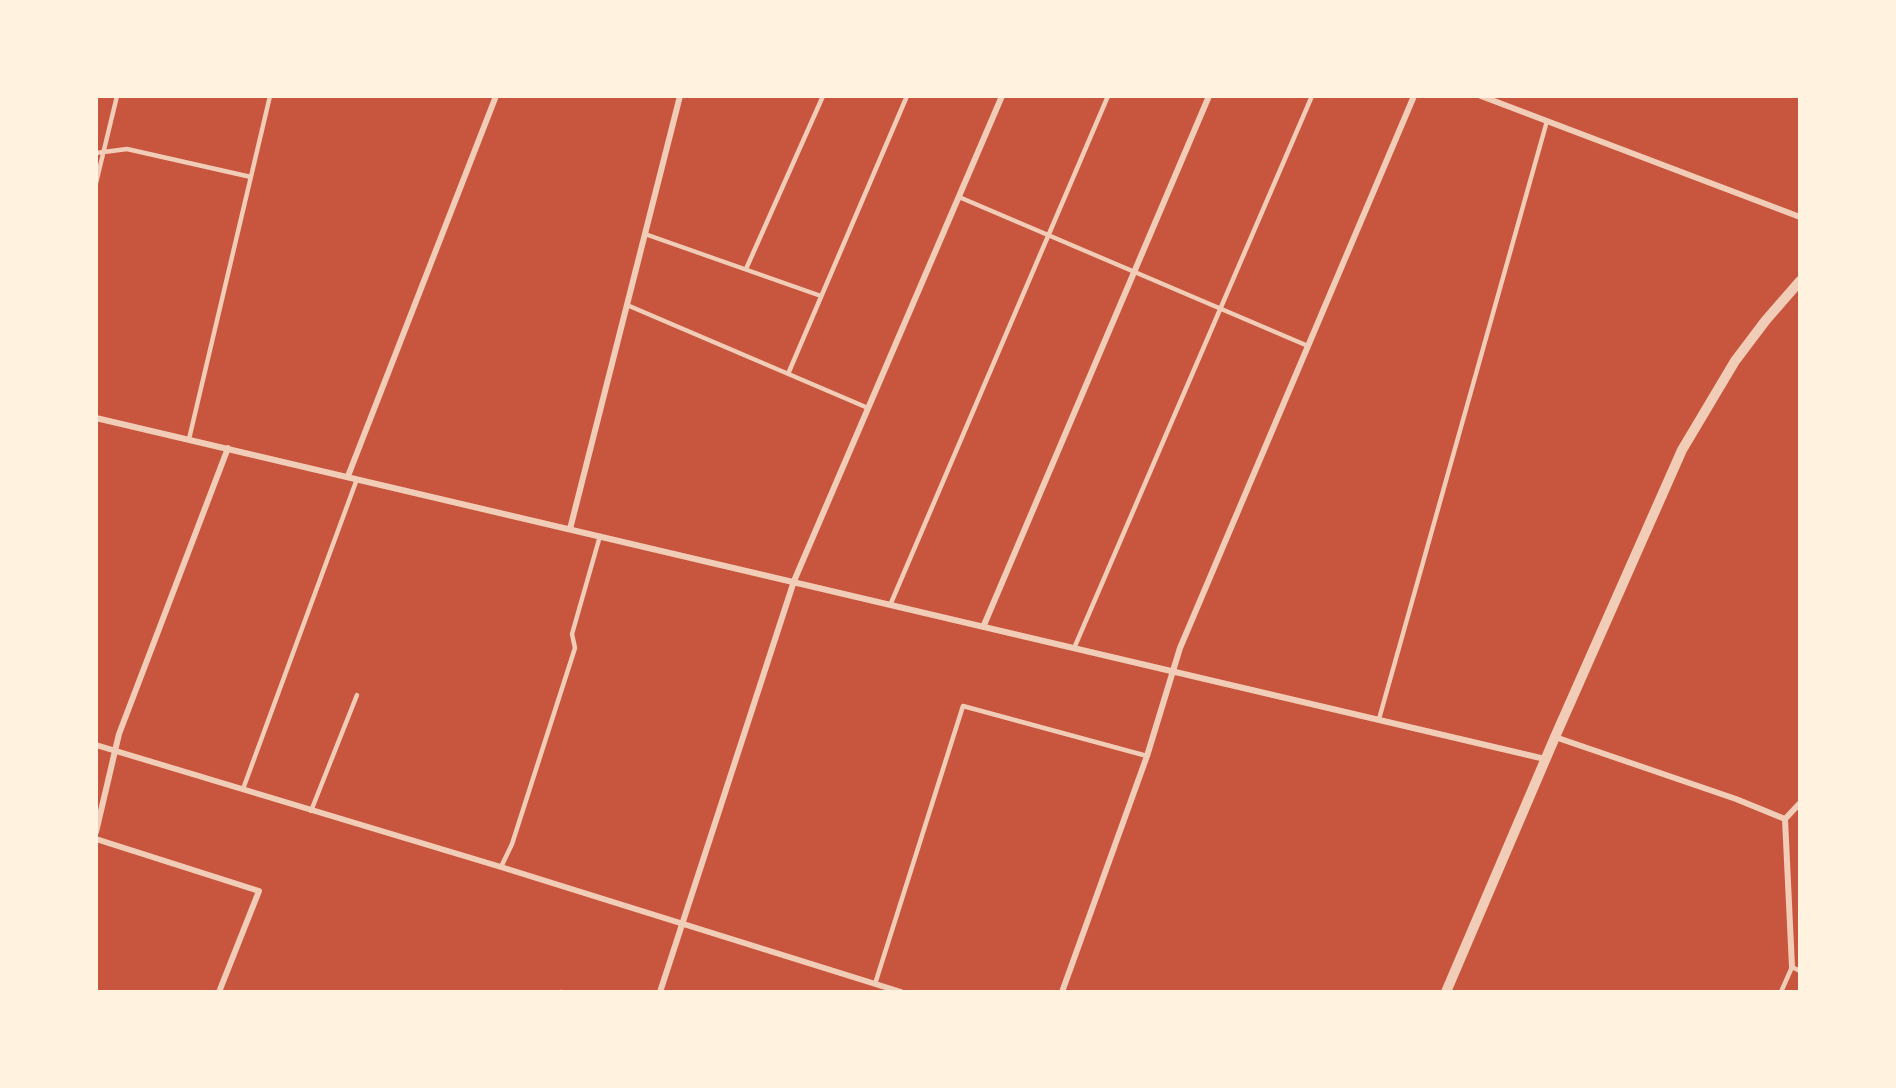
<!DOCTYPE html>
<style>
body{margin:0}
#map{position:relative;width:1896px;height:1088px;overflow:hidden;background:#c8553d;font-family:"Nunito Sans",sans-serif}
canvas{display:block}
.frame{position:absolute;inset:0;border:98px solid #fff3e0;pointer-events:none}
</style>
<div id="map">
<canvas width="1896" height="1088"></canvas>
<div class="frame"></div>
</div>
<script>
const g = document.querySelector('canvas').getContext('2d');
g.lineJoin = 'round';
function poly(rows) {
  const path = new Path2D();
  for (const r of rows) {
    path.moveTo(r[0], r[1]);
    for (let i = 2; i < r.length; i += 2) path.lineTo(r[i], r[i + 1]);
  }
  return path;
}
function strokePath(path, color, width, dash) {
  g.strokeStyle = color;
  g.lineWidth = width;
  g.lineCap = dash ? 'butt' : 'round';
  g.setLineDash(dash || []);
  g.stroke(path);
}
strokePath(poly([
 [96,153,127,149,251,177],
 [96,183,117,96],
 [959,197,1308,346],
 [645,234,821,296],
 [746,269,823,96],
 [627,305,868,408],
 [788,374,907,96],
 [189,439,270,96],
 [891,603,1108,96],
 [1075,646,1312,96],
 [1379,719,1547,121],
 [243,789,357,479],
 [311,811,357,695],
 [501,867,512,844,575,648,572,634,600,536],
 [875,984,963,706,1147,756],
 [560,992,561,992],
 [1781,992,1792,967,1800,971]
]), '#f1ccb7', 4.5);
strokePath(poly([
 [1481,96,1800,217],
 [96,418,1545,759],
 [348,476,496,96],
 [570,529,680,96],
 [984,625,1209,96],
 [1555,737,1736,799,1785,819,1792,967],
 [96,745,501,867,901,992],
 [1785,819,1800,803],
 [96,832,119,734,228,448],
 [96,839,259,891,219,992],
 [660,992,794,581,1002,96],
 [1062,992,1147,756,1180,648,1414,96]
]), '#f1ccb7', 6);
strokePath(poly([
 [1446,992,1555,737,1682,450,1735,361,1766,320,1800,281]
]), '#f1ccb7', 10);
</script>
